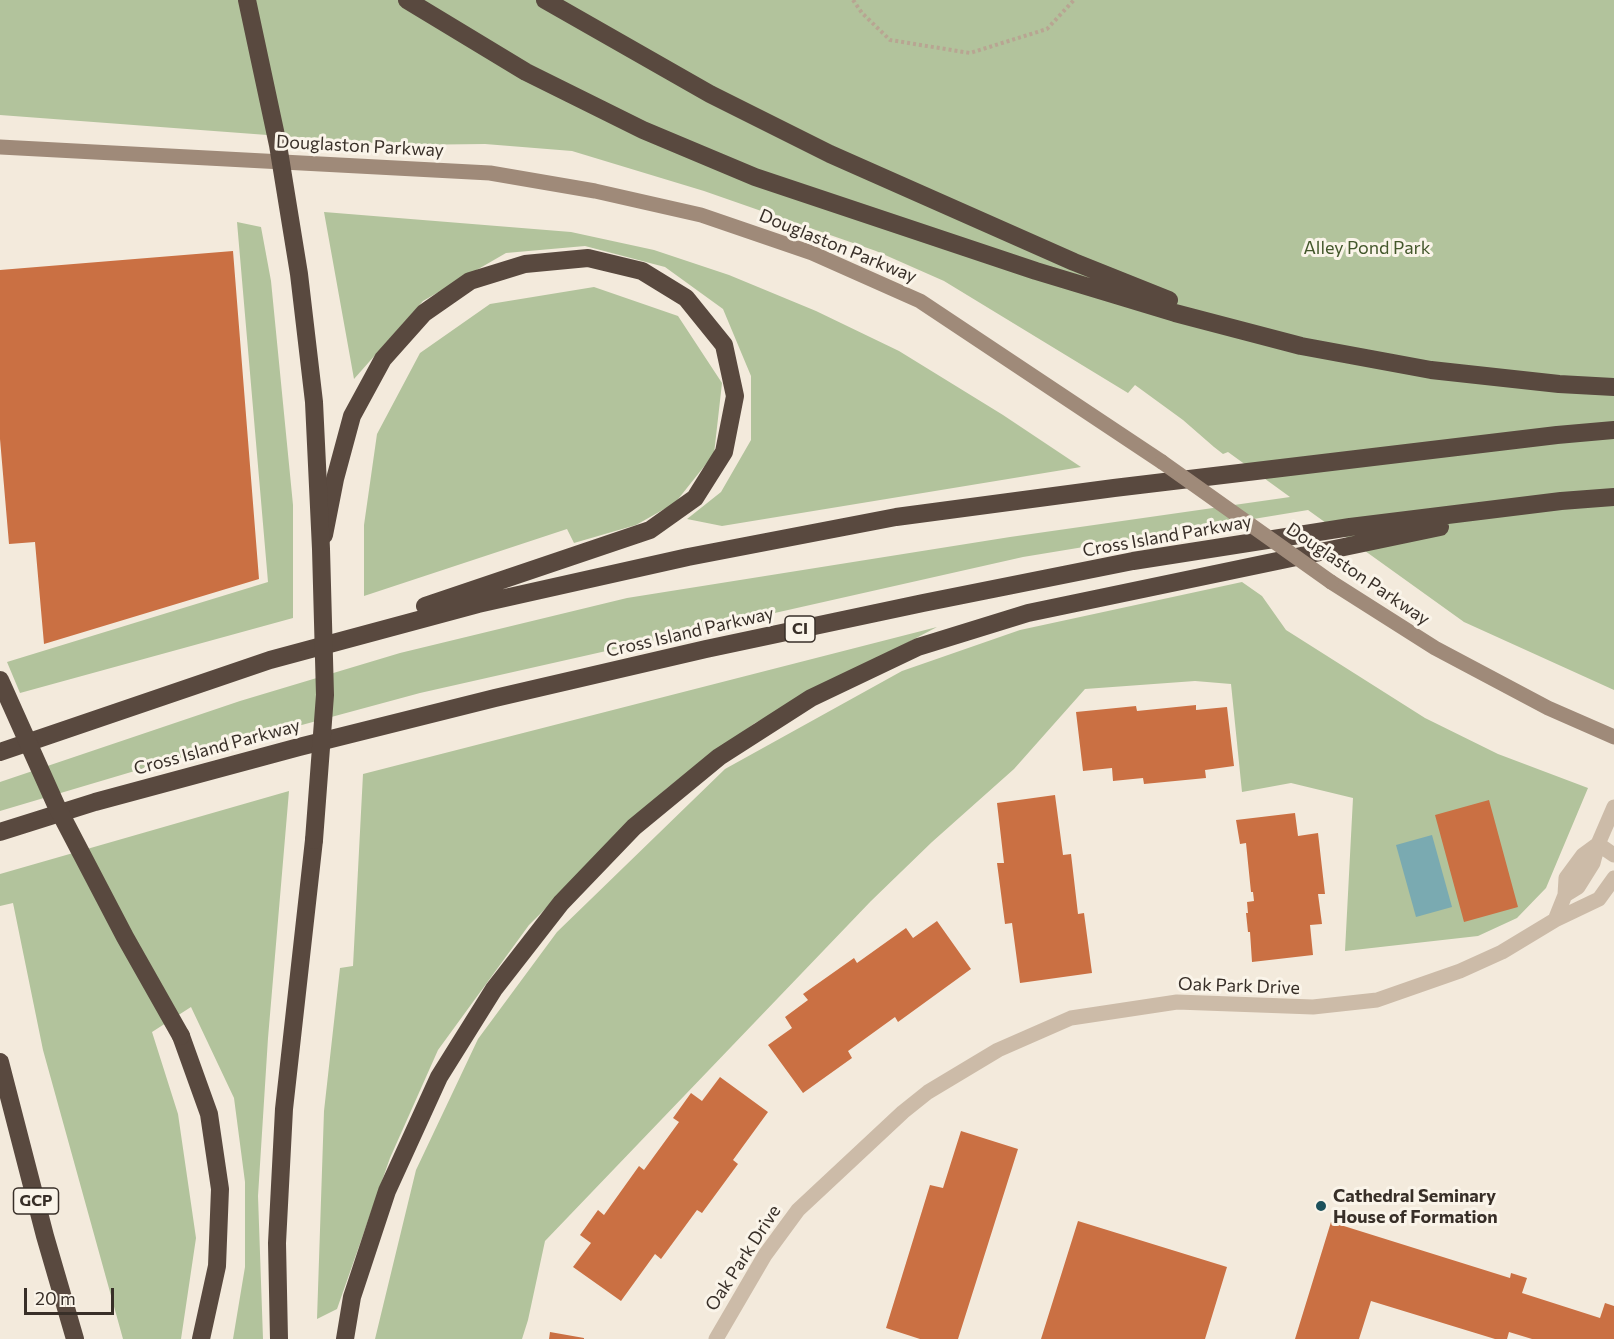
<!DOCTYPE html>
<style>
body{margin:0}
#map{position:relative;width:1614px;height:1339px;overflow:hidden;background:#f3eadc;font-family:Commissioner,sans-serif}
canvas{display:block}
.scale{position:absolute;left:24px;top:1288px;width:90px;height:27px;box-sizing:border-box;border:3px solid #382f28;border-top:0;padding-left:8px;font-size:18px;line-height:21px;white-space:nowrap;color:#382f28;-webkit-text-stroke:4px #faf4e9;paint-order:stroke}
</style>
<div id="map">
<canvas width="1614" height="1339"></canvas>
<div class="scale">20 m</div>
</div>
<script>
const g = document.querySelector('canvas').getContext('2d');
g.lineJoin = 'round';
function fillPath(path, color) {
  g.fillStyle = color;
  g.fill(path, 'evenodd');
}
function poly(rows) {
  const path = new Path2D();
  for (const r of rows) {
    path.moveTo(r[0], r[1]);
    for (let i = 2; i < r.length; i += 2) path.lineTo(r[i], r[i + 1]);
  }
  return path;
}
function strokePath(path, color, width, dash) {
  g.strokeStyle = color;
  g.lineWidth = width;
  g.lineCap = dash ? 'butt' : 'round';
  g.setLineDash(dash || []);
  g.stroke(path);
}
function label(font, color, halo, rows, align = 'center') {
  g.font = font + ' Commissioner,sans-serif';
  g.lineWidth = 6;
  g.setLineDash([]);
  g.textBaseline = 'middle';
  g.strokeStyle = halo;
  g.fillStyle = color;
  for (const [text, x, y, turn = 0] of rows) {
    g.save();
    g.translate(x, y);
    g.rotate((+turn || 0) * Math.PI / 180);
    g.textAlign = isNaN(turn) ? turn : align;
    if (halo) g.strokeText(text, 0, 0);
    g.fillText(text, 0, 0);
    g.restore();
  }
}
fillPath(poly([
 [0,0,1614,0,1614,690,1464,622,1308,510,1023,557,420,693,165,762,0,811,0,782,240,701,400,653,627,598,1010,537,1290,497,1228,452,1223,454,1214,447,1183,420,1135,385,1128,393,944,281,876,251,704,191,572,151,485,144,401,145,0,115],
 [324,212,571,232,654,250,729,275,816,311,899,351,1003,415,1081,467,722,526,687,519,721,492,751,440,751,376,723,309,665,267,585,246,506,253,423,301,354,379],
 [237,222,261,227,271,281,293,505,293,618,20,693,7,662,268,582],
 [594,287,678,316,722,383,714,454,675,503,636,525,574,543,567,529,364,596,364,525,377,434,420,353,490,304],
 [1242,582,1262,596,1286,630,1425,718,1498,754,1588,788,1546,888,1517,918,1478,936,1345,951,1353,798,1291,783,1242,792,1231,684,1195,681,1085,689,1014,769,932,842,871,901,545,1241,528,1320,522,1339,375,1339,416,1170,478,1039,557,932,725,769,902,671,1020,630],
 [937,627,755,723,666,789,529,925,438,1050,390,1158,337,1309,317,1319,324,1111,340,968,353,966,363,774],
 [289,791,268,1038,258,1196,263,1339,233,1339,245,1267,245,1182,234,1098,191,1007,152,1032,178,1114,196,1238,181,1339,123,1339,43,1050,13,903,0,906,0,874]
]), '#b2c39c');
fillPath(poly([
 [1432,835,1452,907,1416,917,1396,845]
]), '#7aaab1');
fillPath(poly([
 [233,251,259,579,44,644,35,542,9,544,0,439,0,270],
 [1196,705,1196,710,1227,707,1234,766,1205,770,1206,778,1144,784,1143,778,1113,781,1112,768,1083,771,1076,712,1136,706,1137,711],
 [1055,795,1063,855,1071,854,1078,914,1084,913,1092,973,1020,983,1012,923,1005,924,997,863,1004,863,997,803],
 [1489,800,1518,907,1464,922,1435,815],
 [1295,813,1298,836,1318,833,1325,894,1318,894,1322,924,1310,925,1313,955,1252,962,1250,932,1248,932,1246,913,1248,913,1247,902,1254,901,1253,892,1251,892,1246,843,1240,844,1236,820],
 [937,921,971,969,898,1022,895,1017,848,1051,852,1058,803,1093,768,1045,792,1028,785,1017,808,1000,803,994,854,958,857,963,906,928,913,938],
 [720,1077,768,1112,733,1160,738,1164,702,1213,697,1210,661,1259,655,1254,621,1301,573,1267,591,1243,580,1235,598,1210,604,1215,639,1166,644,1170,679,1122,673,1118,691,1093,702,1101],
 [961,1131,1018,1149,958,1339,920,1339,886,1328,930,1185,943,1188],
 [1078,1221,1227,1267,1205,1339,1041,1339],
 [1331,1222,1510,1278,1511,1273,1527,1278,1522,1293,1600,1318,1605,1303,1614,1306,1614,1339,1532,1339,1509,1332,1507,1339,1495,1339,1371,1301,1359,1339,1295,1339],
 [550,1332,584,1338,584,1339,549,1339]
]), '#ca7043');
strokePath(poly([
 [853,0,862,13,890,40,970,53,1047,29,1074,0]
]), '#b8a592', 4, [3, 3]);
strokePath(poly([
 [1565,895,1578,887,1593,863,1598,844,1614,807],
 [1555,920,1565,895,1566,878,1583,855,1598,844,1614,855],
 [716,1339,765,1255,798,1210,903,1112,928,1092,998,1050,1071,1018,1177,1002,1313,1007,1377,1000,1460,971,1502,952,1555,920,1599,899,1614,878]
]), '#ccbba8', 15);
strokePath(poly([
 [0,147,490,173,595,191,701,215,812,253,920,301,1162,462],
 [1331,582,1435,648,1548,708,1614,737]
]), '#9f8a79', 15);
strokePath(poly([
 [407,0,526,72,643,130,755,177,1036,271,1175,313,1301,346,1431,370,1559,384,1614,387],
 [545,0,710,94,830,154,1074,262,1169,300],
 [324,535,335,479,352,416,383,359,424,313,470,281,525,264,588,258,642,271,686,298,724,345,735,396,724,452,695,498,650,530,425,606],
 [0,752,270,660,478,604,688,557,896,517,1114,488,1557,435,1614,430],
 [0,832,95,802,299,747,495,698,706,649,923,603,1133,561,1350,527,1561,501,1614,497],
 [181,1036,209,1114,220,1189,217,1266,201,1339],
 [0,1062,45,1236,75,1339],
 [279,1339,277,1243,284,1109,314,840],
 [345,1339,352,1297,387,1191,439,1077,494,989,561,903,634,827,719,757,811,698,918,647,1028,613,1440,527]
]), '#59493f', 18);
strokePath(poly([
 [1162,462,1331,582]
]), '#9f8a79', 15);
strokePath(poly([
 [247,0,278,145,299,274,314,402,321,549,325,695,314,840],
 [0,680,56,805,125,937,181,1036]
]), '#59493f', 18);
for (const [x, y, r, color] of [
 [1321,1206,6,"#1c515b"]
]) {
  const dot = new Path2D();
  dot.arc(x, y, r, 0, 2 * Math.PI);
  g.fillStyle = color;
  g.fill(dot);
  strokePath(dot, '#faf4e9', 2);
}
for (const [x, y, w] of [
 [800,629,30],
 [36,1201,45]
]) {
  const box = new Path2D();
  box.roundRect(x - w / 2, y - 13, w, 26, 4.5);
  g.fillStyle = '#faf4e9';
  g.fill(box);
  strokePath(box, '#382f28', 1.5);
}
label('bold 16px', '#382f28', null, [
 ["CI",800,629],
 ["GCP",36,1201]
]);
label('18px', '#382f28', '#faf4e9', [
 ["Douglaston Parkway",360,146,3],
 ["Douglaston Parkway",838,246,22],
 ["Cross Island Parkway",1167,536,-10],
 ["Douglaston Parkway",1358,574,34],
 ["Cross Island Parkway",690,632,-13],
 ["Cross Island Parkway",217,747,-15],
 ["Oak Park Drive",1239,986,2],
 ["Oak Park Drive",743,1258,-57]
]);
label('18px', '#43572b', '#faf4e9', [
 ["Alley Pond Park",1367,248]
]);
label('bold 18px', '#382f28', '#faf4e9', [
 ["Cathedral Seminary",1333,1196],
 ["House of Formation",1333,1217]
], 'left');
</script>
